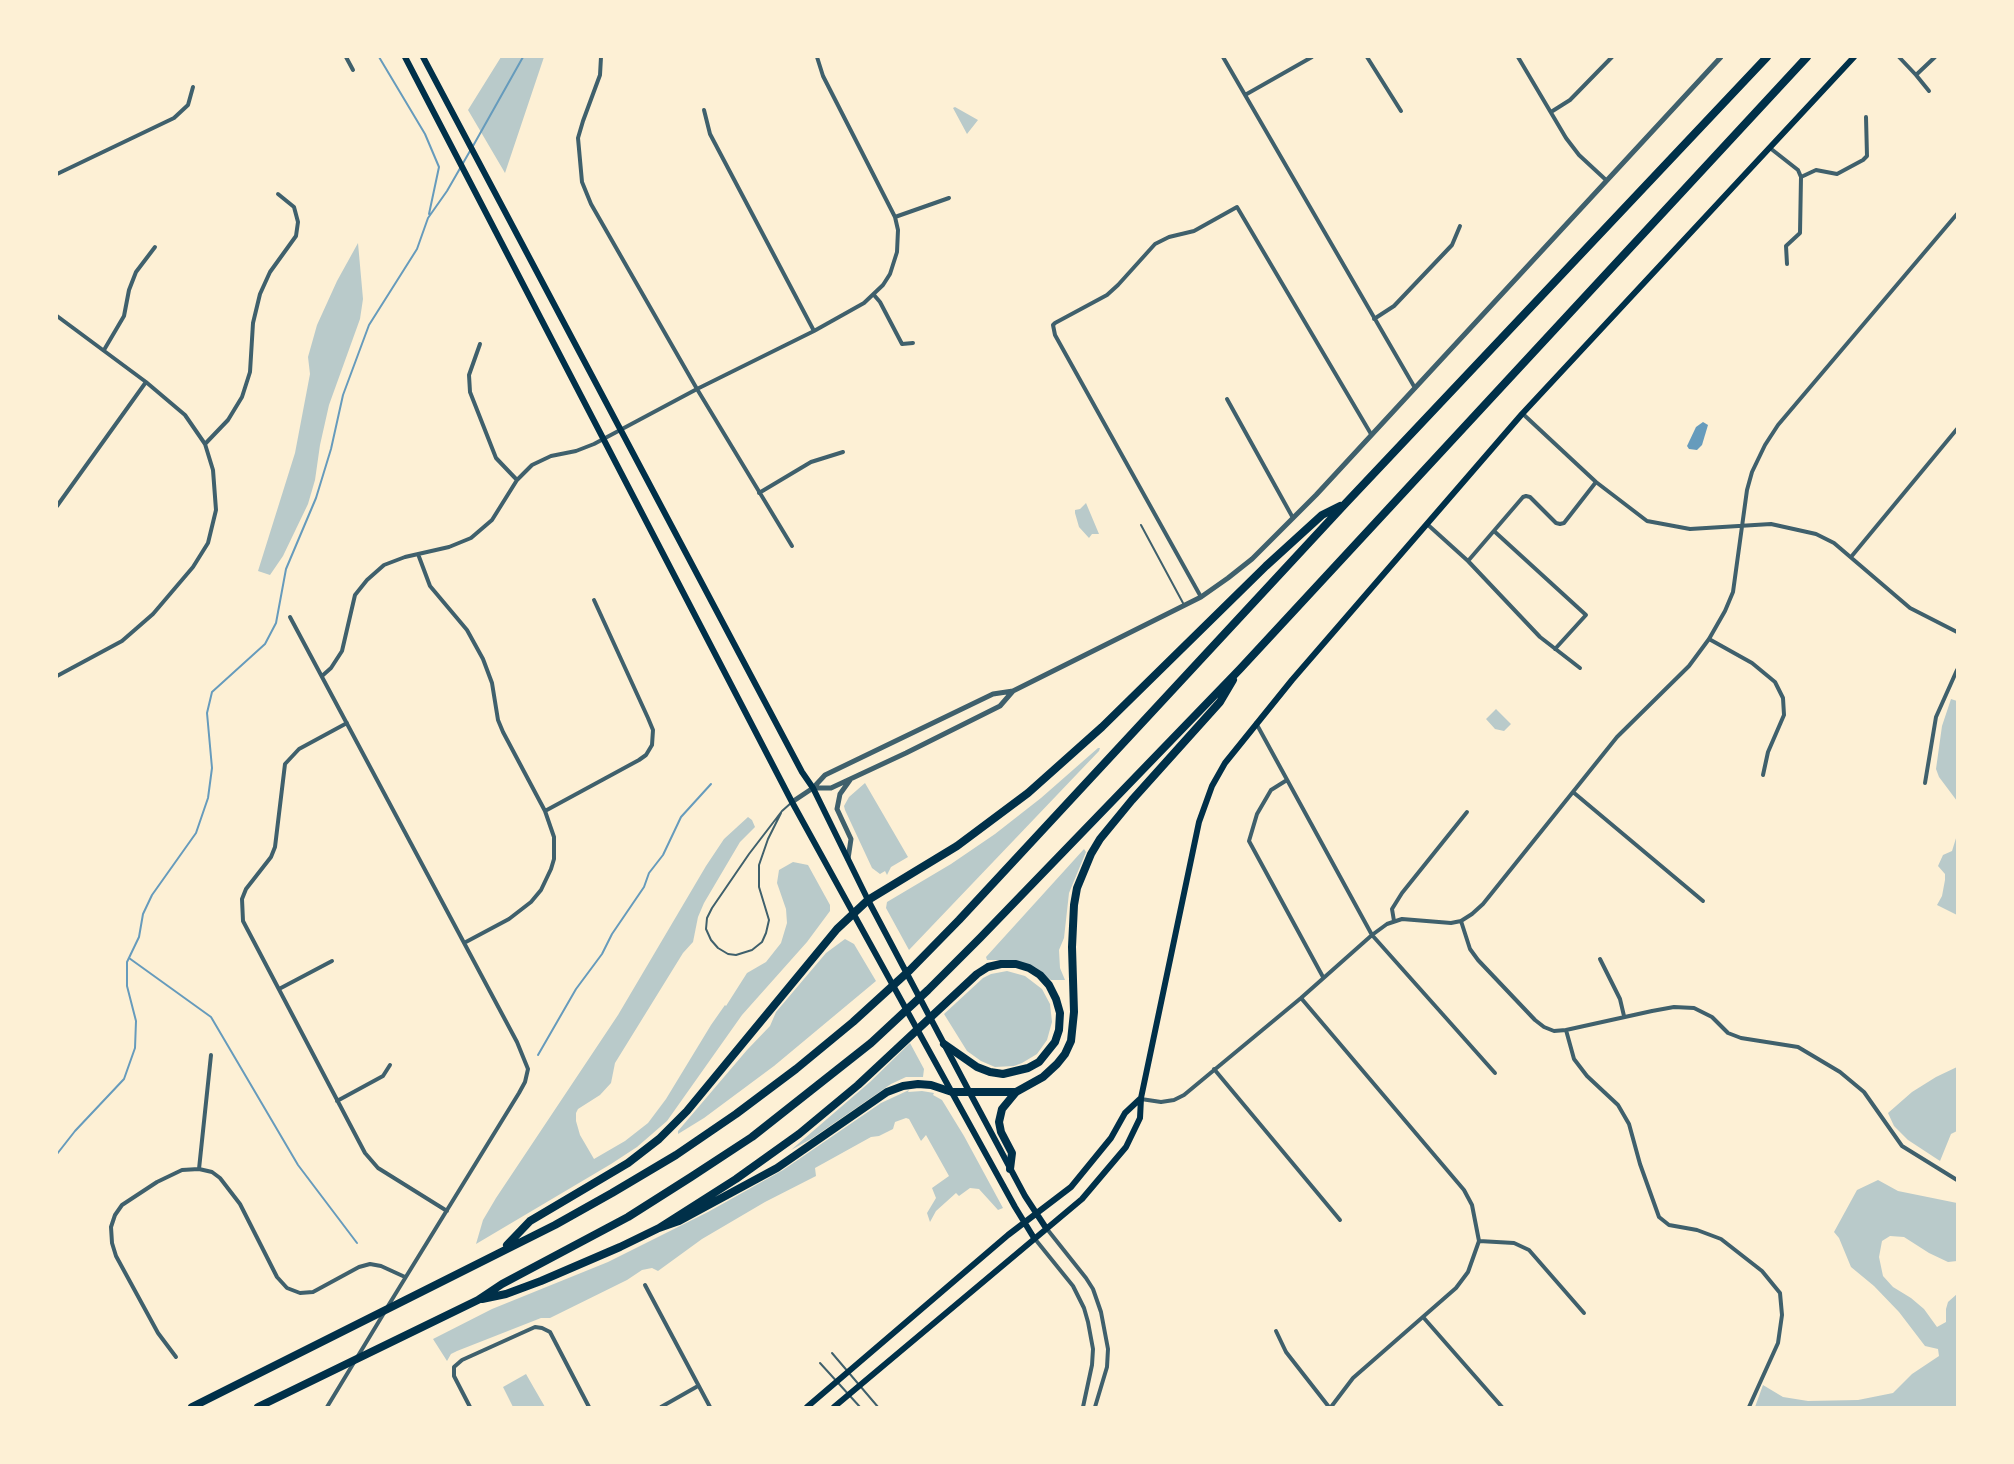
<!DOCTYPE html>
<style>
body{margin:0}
#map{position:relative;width:2014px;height:1464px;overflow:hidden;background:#fdf0d5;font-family:Spectral,serif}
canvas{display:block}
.frame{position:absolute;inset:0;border:58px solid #fdf0d5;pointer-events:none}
</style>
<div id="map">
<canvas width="2014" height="1464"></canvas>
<div class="frame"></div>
</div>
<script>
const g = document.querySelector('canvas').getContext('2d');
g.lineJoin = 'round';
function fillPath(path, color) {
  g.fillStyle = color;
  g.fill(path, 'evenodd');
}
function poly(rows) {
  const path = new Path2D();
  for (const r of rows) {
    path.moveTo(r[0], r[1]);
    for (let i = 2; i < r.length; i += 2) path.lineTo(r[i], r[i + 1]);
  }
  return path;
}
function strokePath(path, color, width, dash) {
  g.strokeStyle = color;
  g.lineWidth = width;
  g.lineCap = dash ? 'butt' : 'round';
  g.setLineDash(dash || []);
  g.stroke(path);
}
fillPath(poly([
 [501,57,544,57,505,173,468,110],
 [955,107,978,120,967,134,953,108],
 [358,243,363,299,360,319,329,405,320,445,315,480,308,504,283,556,270,575,258,571,295,453,310,374,308,357,317,325,337,281],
 [1086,503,1099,534,1092,534,1089,538,1079,527,1075,513,1075,510,1080,509],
 [1951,699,1957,701,1957,801,1939,777,1936,769,1942,726],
 [1496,709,1511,724,1504,731,1495,729,1486,719],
 [1098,748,1100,748,1099,751,909,950,886,908,887,902,951,864,995,834,1041,798],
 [865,783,908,857,891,867,887,875,885,871,880,874,872,868,845,810,844,806,849,797],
 [748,817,752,820,755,827,740,842,704,903,698,917,693,942,683,953,615,1063,611,1083,600,1095,578,1109,576,1113,576,1121,580,1135,594,1159,625,1141,648,1123,666,1099,711,1025,725,1005,726,1006,747,973,766,962,781,943,787,923,786,909,777,883,779,870,793,862,808,865,830,905,830,911,807,942,742,1015,667,1121,637,1147,611,1164,476,1244,483,1220,496,1198,618,1015,706,866,724,839],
 [1957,835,1957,915,1937,905,1942,896,1945,880,1945,874,1938,866,1943,855,1952,851],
 [1084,849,1086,852,1069,893,1064,938,1059,950,1060,968,1065,980,1051,980,1036,968,1015,960,987,960,986,957],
 [845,939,854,944,876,981,774,1066,704,1118,678,1134,678,1131,747,1050,770,1026,776,1012,826,953],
 [1007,971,1025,976,1042,989,1050,1004,1052,1022,1047,1040,1037,1054,1022,1063,1014,1066,995,1067,981,1061,967,1051,944,1014,983,978,991,974],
 [910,1043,924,1069,923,1077,906,1077,891,1084,811,1139,791,1150,870,1082],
 [1957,1067,1957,1131,1951,1134,1940,1161,1908,1140,1894,1126,1888,1113,1912,1092,1936,1077],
 [909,1090,908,1092,922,1091,934,1093,933,1095,942,1100,964,1136,1003,1208,998,1210,979,1189,970,1188,959,1196,956,1193,936,1211,930,1222,927,1213,936,1198,932,1188,949,1176,926,1135,921,1141,909,1119,906,1118,895,1122,893,1129,879,1136,871,1137,815,1168,816,1176,765,1202,702,1239,658,1271,652,1268,642,1270,627,1280,550,1318,541,1318,457,1351,451,1354,447,1361,433,1339,492,1309,608,1262,708,1212,783,1170,881,1103],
 [1878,1180,1898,1191,1957,1203,1957,1261,1948,1262,1929,1253,1904,1237,1890,1236,1882,1241,1879,1257,1883,1276,1893,1287,1911,1298,1924,1309,1937,1327,1946,1322,1946,1309,1948,1302,1957,1294,1957,1407,1755,1407,1763,1385,1783,1397,1808,1401,1858,1400,1893,1393,1912,1374,1939,1356,1938,1349,1925,1346,1899,1312,1874,1286,1851,1267,1839,1238,1834,1232,1857,1190],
 [526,1374,534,1388,545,1407,513,1407,503,1387]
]), '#b9caca');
fillPath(poly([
 [1703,422,1708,425,1702,445,1697,450,1689,449,1687,446,1696,427]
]), '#669bbc');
strokePath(poly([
 [379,57,425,134,439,167,429,214],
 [473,146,523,57],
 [129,958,211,1017,298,1165,357,1243],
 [538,1055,576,989,602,954,612,934,644,887,649,873,663,855,681,817,711,784],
 [57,1154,75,1131,124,1079,135,1048,136,1021,127,986,127,962,139,937,143,914,152,895,196,833,208,798,212,768,207,713,212,692,265,644,276,623,286,569,316,498,331,449,343,395,369,325,417,249,428,218,447,191,470,151]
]), '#669bbc', 2);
strokePath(poly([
 [1141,525,1183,603],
 [781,813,768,839,759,865,759,887,769,920,766,933,762,942,752,950,736,955,728,954,718,948,711,940,706,929,707,918,712,908,749,854,782,811,791,803],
 [832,1353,878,1407],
 [820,1363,860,1407]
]), '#3f606c', 2);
strokePath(poly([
 [346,57,353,70],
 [601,57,600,75,583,121,578,138,582,182,591,204,697,389,792,546],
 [1223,57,1415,388],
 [1367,57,1401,111],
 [1518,57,1566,138,1579,155,1606,180],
 [1899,57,1916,75,1935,57],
 [1916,75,1929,91],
 [1245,95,1312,57],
 [704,110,710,134,814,331],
 [1551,112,1570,100,1612,57],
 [1770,148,1798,170,1801,177,1800,233,1786,246,1787,264],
 [57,174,174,118,188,105,193,87],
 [1801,177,1816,170,1837,174,1863,160,1867,156,1866,117],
 [895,217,949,198],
 [874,295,880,302,902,344,913,343],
 [57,316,146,382,185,415,205,444,213,470,216,510,208,543,193,567,153,614,122,641,57,676],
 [1374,319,1394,306,1452,245,1460,226],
 [480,344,469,375,470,392,496,458,517,480],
 [104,350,124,316,129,290,136,272,155,247],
 [1227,399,1293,518],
 [1523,414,1596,482,1647,521,1690,529,1771,524,1816,534,1834,543,1910,608,1957,632],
 [205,444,228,420,242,397,250,372,253,323,260,294,270,272,296,236,298,222,294,207,278,194],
 [759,493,811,462,843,452],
 [57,506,146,382],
 [1427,524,1468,561,1540,637,1580,668],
 [1494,531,1586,615,1555,649],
 [418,554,430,586,467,630,483,659,492,683,498,720,503,732,545,811,554,837,554,859,551,869,541,890,531,902,509,919,464,943],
 [1851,557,1957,429],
 [1468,561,1523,497,1526,496,1530,497,1556,523,1560,524,1564,523,1596,482],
 [1201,597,1055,335,1053,325,1055,323,1107,295,1118,285,1155,244,1169,237,1194,231,1237,207,1371,434],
 [290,617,517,1042,528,1069,525,1082,519,1093,388,1306],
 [1709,639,1752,663,1775,682,1783,698,1784,715,1768,752,1763,775],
 [322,676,331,668,342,651,355,595,367,580,384,565,405,557,449,547,471,538,492,520,517,480,532,465,551,456,576,451,594,444,697,389,814,331,864,303,883,285,890,274,897,252,898,230,895,217,823,76,817,57],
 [347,723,299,749,285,764,275,847,271,857,246,889,242,899,243,921,365,1153,378,1168,447,1211],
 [1287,780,1271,790,1257,814,1249,841,1323,977],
 [1925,783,1936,717,1957,670],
 [1573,792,1703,901],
 [545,811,639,760,646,755,652,745,653,730,648,718,594,600],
 [1394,921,1392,909,1402,893,1467,812],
 [1461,921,1470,949,1478,960,1535,1020,1544,1027,1554,1031,1566,1030,1652,1011,1674,1007,1694,1008,1712,1017,1728,1033,1741,1038,1798,1047,1840,1072,1864,1092,1902,1146,1957,1180],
 [1600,959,1620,999,1624,1016],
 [279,989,332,961],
 [1301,998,1464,1190,1472,1205,1479,1241,1468,1272,1456,1288,1353,1378,1331,1407],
 [1566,1030,1574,1059,1587,1076,1618,1105,1629,1124,1640,1164,1659,1217,1669,1225,1697,1230,1721,1239,1762,1271,1780,1293,1782,1315,1778,1343,1749,1407],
 [1214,1069,1340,1220],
 [1495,1073,1372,935,1387,924,1402,919,1451,923,1461,921,1472,914,1483,904,1617,737,1689,666,1709,639,1725,611,1733,592,1747,490,1752,472,1765,445,1778,425,1957,214],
 [1141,1099,1161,1102,1174,1100,1184,1095,1301,998,1372,935,1256,723],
 [337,1101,383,1076,390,1065],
 [199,1169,211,1055],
 [1047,1229,1086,1278,1093,1289,1101,1312,1108,1349,1107,1367,1095,1407],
 [1035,1239,1073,1286,1084,1308,1088,1322,1093,1349,1092,1365,1083,1407],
 [1479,1241,1514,1243,1529,1250,1584,1313],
 [645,1285,710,1407],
 [1423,1317,1502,1407],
 [1276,1331,1286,1352,1329,1407],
 [176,1357,158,1333,116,1256,112,1243,111,1227,115,1215,122,1205,157,1182,182,1170,199,1169,212,1172,220,1178,240,1204,277,1277,287,1288,300,1293,313,1292,359,1267,370,1264,381,1266,405,1277],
 [327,1407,384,1313],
 [470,1407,454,1376,454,1367,462,1360,535,1327,542,1328,550,1332,589,1407],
 [661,1407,698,1386]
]), '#3f606c', 4);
strokePath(poly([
 [813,788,831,788,906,753,1000,706,1013,691],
 [792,802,813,788,825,775,993,694,1013,691,1201,597,1228,578,1252,559,1316,495,1721,57],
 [848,859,851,839,837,809,840,794,850,780]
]), '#3f606c', 5);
strokePath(poly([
 [405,57,792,802,1015,1207,1034,1238],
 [423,57,802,772,813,788,868,900,970,1093,1025,1196,1046,1228],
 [807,1407,1008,1235,1071,1187,1111,1138,1125,1113,1141,1098],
 [834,1407,1082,1199,1126,1147,1140,1118,1141,1098,1199,822,1212,786,1225,763,1292,680,1522,414,1854,57]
]), '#003049', 6);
strokePath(poly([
 [1010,1169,1012,1153,1001,1132,999,1122,1002,1109,1016,1092,1043,1077,1057,1064,1065,1054,1071,1041,1074,1012,1072,947,1074,905,1077,888,1091,854,1100,839,1132,800,1220,702,1233,680],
 [659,1228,736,1179,799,1134,858,1085,977,974,988,967,1001,964,1016,964,1029,968,1040,975,1049,985,1056,999,1060,1013,1059,1030,1055,1042,1039,1062,1028,1068,1003,1074,990,1072,977,1067,944,1044],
 [507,1245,530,1221,628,1163,659,1139,687,1111,837,929,868,900,957,846,1028,793,1102,727,1266,566,1322,515,1340,506],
 [482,1299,506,1294,541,1281,620,1247,659,1228,679,1221,777,1168,887,1092,903,1086,918,1084,931,1085,952,1092,1016,1092],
 [192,1407,555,1225,612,1193,676,1155,736,1114,796,1069,853,1022,910,970,959,920,1344,505,1767,57],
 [258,1407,478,1300,502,1284,628,1217,691,1177,752,1137,871,1043,928,990,980,938,1240,669,1807,57]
]), '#003049', 8);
</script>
